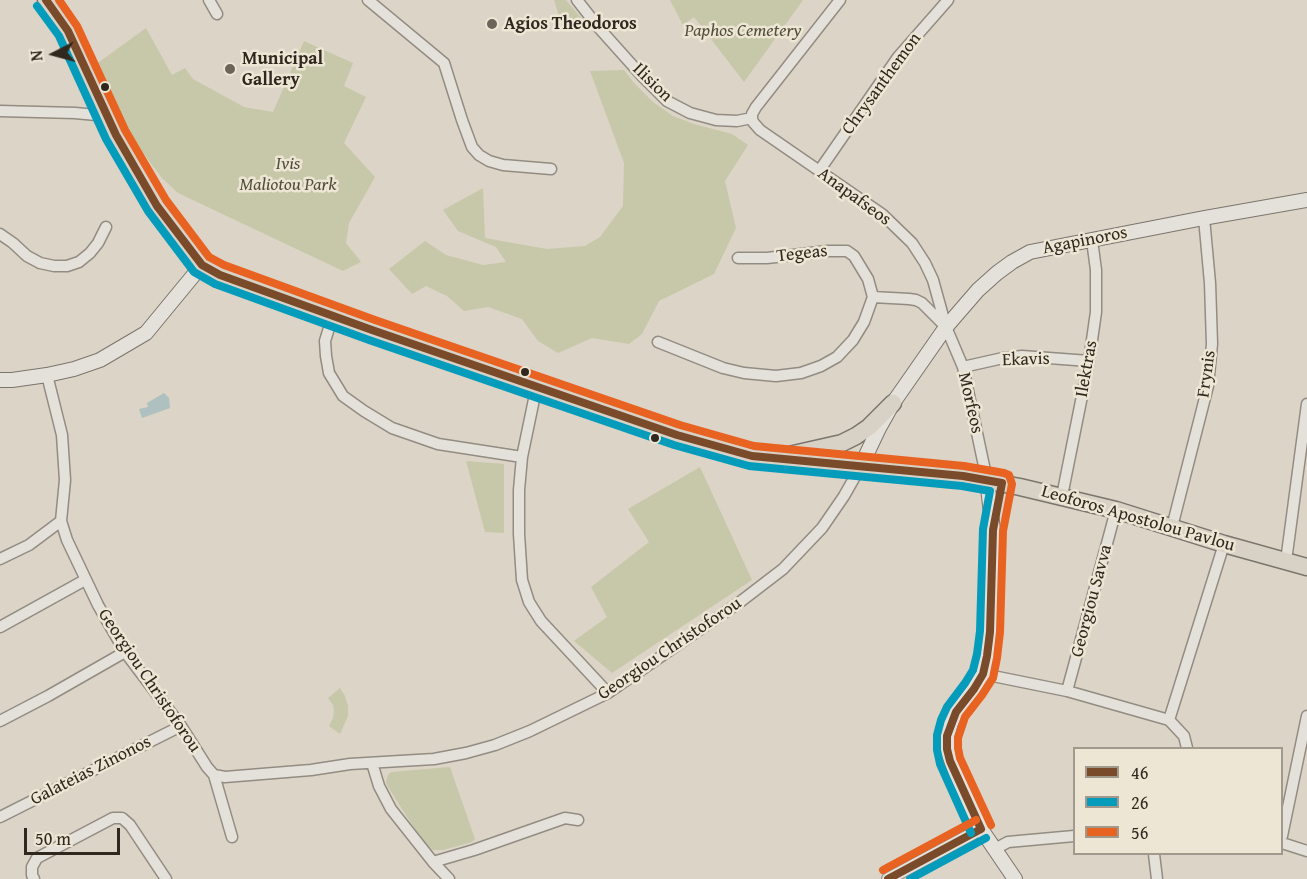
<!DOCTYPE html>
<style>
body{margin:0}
#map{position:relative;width:1307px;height:879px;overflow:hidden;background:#dcd4c6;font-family:"Gentium Book Plus",serif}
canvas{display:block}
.legend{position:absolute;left:1073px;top:747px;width:210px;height:108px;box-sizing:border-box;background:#ede6d5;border:2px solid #a19a8c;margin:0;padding:8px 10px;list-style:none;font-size:18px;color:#30281e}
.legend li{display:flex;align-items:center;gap:12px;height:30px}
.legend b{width:30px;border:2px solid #a19a8c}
.north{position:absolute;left:24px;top:24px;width:60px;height:60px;-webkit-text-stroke:4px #ede6d5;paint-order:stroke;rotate:264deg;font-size:16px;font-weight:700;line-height:24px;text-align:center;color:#30281e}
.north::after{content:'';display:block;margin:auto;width:21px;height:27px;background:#30281e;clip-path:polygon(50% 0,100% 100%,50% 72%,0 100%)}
.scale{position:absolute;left:24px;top:828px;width:96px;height:27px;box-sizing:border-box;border:3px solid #30281e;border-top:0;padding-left:8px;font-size:18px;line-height:21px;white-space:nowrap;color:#30281e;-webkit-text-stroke:4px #ede6d5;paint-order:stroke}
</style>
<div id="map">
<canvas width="1307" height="879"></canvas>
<ul class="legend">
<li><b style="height:8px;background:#7a4b2a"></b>46</li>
<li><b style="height:8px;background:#059cbc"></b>26</li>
<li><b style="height:8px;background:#e86222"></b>56</li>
</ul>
<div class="north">N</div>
<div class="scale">50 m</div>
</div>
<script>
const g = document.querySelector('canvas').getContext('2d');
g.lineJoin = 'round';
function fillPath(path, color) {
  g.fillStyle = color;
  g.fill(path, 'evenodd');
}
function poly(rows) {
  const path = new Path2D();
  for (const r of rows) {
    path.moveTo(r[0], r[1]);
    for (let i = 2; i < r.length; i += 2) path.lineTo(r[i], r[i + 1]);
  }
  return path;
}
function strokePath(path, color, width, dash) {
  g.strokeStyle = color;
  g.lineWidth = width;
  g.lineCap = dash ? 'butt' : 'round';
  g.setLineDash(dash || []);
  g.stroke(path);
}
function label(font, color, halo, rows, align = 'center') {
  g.font = font + ' "Gentium Book Plus",serif';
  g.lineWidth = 5;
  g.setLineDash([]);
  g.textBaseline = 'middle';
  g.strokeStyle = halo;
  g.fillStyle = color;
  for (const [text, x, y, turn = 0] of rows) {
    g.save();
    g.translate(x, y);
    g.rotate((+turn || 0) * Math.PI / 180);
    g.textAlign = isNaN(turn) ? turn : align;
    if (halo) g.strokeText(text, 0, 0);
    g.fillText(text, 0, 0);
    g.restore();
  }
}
fillPath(poly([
 [554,0,566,0,582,19,563,29],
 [670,0,803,0,744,82,694,17,683,25],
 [146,28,172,75,185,68,193,79,244,107,273,112,304,41,353,63,344,86,366,97,344,143,375,177,349,223,346,243,361,262,343,271,178,193,162,178,143,153,129,130,95,65],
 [624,70,634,83,653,102,673,116,694,124,732,134,748,145,725,181,736,228,714,274,659,301,642,334,629,344,592,338,558,353,538,341,522,319,488,307,464,311,447,296,426,286,412,294,389,269,425,241,446,255,483,265,506,262,496,247,458,231,443,210,483,188,485,238,547,249,585,246,600,237,623,206,624,163,590,71],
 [466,461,504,464,504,533,485,532],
 [700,467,752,580,612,673,574,641,607,617,591,587,649,542,628,509],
 [340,688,345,696,348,706,348,716,340,734,329,726,333,718,334,711,333,705,328,698],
 [450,767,475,839,472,842,443,850,433,850,425,845,388,787,386,782,388,775,391,772]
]), '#c6c8a9');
fillPath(poly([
 [164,393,169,398,170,408,142,418,139,409,148,407,147,403]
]), '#aec0bf');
const minor = poly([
 [209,0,217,14],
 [368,0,444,63,462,120,472,147,479,155,489,161,503,165,551,169],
 [577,0,599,28,642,76,667,101,690,113,716,120,737,121,752,118],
 [0,111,75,113,107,116],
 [752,118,753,122,760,130,882,214,912,243,925,263,933,280,946,327,963,367,987,480],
 [752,118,752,114,756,107,840,0],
 [819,171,898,57,948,0],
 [0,234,13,243,27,256,40,263,54,266,67,266,79,262,90,253,98,243,106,227],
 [738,258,767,258,828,251,847,251,854,256,868,279,873,297],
 [873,297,909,299,916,300,922,303,946,327],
 [333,315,325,341,326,356,329,373,343,396,364,411,392,428,438,444,522,457],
 [658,342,723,368,744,373,776,376,801,373,821,366,837,357,853,340,864,322,873,297],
 [963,367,1003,358,1022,356,1089,361],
 [47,375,62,435,65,480,61,521,67,540,98,605,125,652,181,726,207,767,214,775,232,837],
 [537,385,522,457,519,490,519,534,522,580,529,602,541,621,608,693],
 [1062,496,1089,361,1096,312,1096,270,1092,240],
 [1172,527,1208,386,1212,344,1210,283,1204,218],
 [0,559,29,545,61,521],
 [1286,561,1307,404],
 [0,627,85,580],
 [983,674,1067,691,1169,720,1184,736,1187,748],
 [1067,691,1116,510],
 [1169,720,1224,544],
 [0,721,48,696,125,652],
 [372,763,379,786,391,809,433,862,449,879],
 [214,775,225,777,311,770,350,764,434,759,466,753,495,745,530,731,608,693,740,602,783,569,822,528,844,496,861,466],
 [0,817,181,726],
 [1282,836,1307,716],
 [1282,843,1307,851],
 [995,849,1008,842,1074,836],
 [1154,854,1157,879],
 [433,862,474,850,565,818,578,820],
 [34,879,32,875,32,867,37,858,113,818,122,818,130,825,166,879]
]);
const tertiary = poly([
 [888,879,981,829]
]);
const secondary = poly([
 [0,380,12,380,47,375,74,369,100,360,146,333,202,265],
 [861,466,879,428,893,403,946,327,978,290,997,273,1012,262,1030,252,1204,218,1307,200],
 [987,480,993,530,990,632,987,656,983,674,974,689,956,712,951,723,947,736,947,749,956,774,981,829,1015,879]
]);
const primary = poly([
 [46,0,68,31,116,135,157,206,176,232,202,265,220,275,372,330,677,435,752,456,963,476,1020,487,1116,510,1224,544,1307,567],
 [789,455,842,443,856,436,869,427,893,403]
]);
strokePath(minor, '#928c83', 13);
strokePath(tertiary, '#928c83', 14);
strokePath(secondary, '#7a756d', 16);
strokePath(primary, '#7a756d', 19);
strokePath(minor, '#e4e1da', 10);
strokePath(tertiary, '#e4e1da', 12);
strokePath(secondary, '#e4e1da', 14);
strokePath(primary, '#d8d1c5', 16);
strokePath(poly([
 [46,0,68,31,116,135,157,206,202,265,220,275,372,330,677,435,752,456,963,476,1002,483,993,530,990,632,987,656,983,674,974,689,956,712,947,736,947,749,950,761,981,829],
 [888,879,981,829]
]), '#7a4b2a', 8);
strokePath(poly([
 [37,6,59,36,106,139,148,211,194,272,215,284,369,340,674,445,749,466,962,486,990,491,983,529,980,631,977,654,973,670,965,683,947,707,941,720,937,735,937,750,940,764,971,833],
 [910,879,986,838]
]), '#059cbc', 8);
strokePath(poly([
 [59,0,77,26,125,130,166,200,209,257,224,265,375,320,680,425,754,446,964,466,1004,473,1009,475,1012,484,1003,531,1000,632,997,658,993,678,982,695,965,717,958,738,958,748,960,758,991,825],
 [883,870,976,820]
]), '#e86222', 8);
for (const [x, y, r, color] of [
 [492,24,6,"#6c6459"],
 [230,69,6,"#6c6459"],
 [105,87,5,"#30281e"],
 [525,372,5,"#30281e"],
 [655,438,5,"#30281e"]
]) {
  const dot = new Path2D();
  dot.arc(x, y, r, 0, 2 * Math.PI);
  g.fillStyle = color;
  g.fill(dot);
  strokePath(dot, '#ede6d5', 2);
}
label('bold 18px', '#30281e', '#ede6d5', [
 ["Agios Theodoros",504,24],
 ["Municipal",242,59],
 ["Gallery",242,80]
], 'left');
label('italic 18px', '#514e3b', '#ede6d5', [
 ["Paphos Cemetery",743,31],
 ["Ivis",288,164],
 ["Maliotou Park",288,185]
]);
label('18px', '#30281e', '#ede6d5', [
 ["Ilision",652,83,44],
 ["Chrysanthemon",882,84,-54],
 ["Anapafseos",854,197,36],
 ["Agapinoros",1085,241,-11],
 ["Tegeas",802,254,-6],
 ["Ekavis",1026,360,-2],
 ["Ilektras",1087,369,-80],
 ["Frynis",1207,374,-82],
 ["Morfeos",970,403,77],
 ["Leoforos Apostolou Pavlou",1138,519,16],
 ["Georgiou Savva",1092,601,-75],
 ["Georgiou Christoforou",670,649,-34],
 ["Georgiou Christoforou",149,681,56],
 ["Galateias Zinonos",91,771,-27]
]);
</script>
